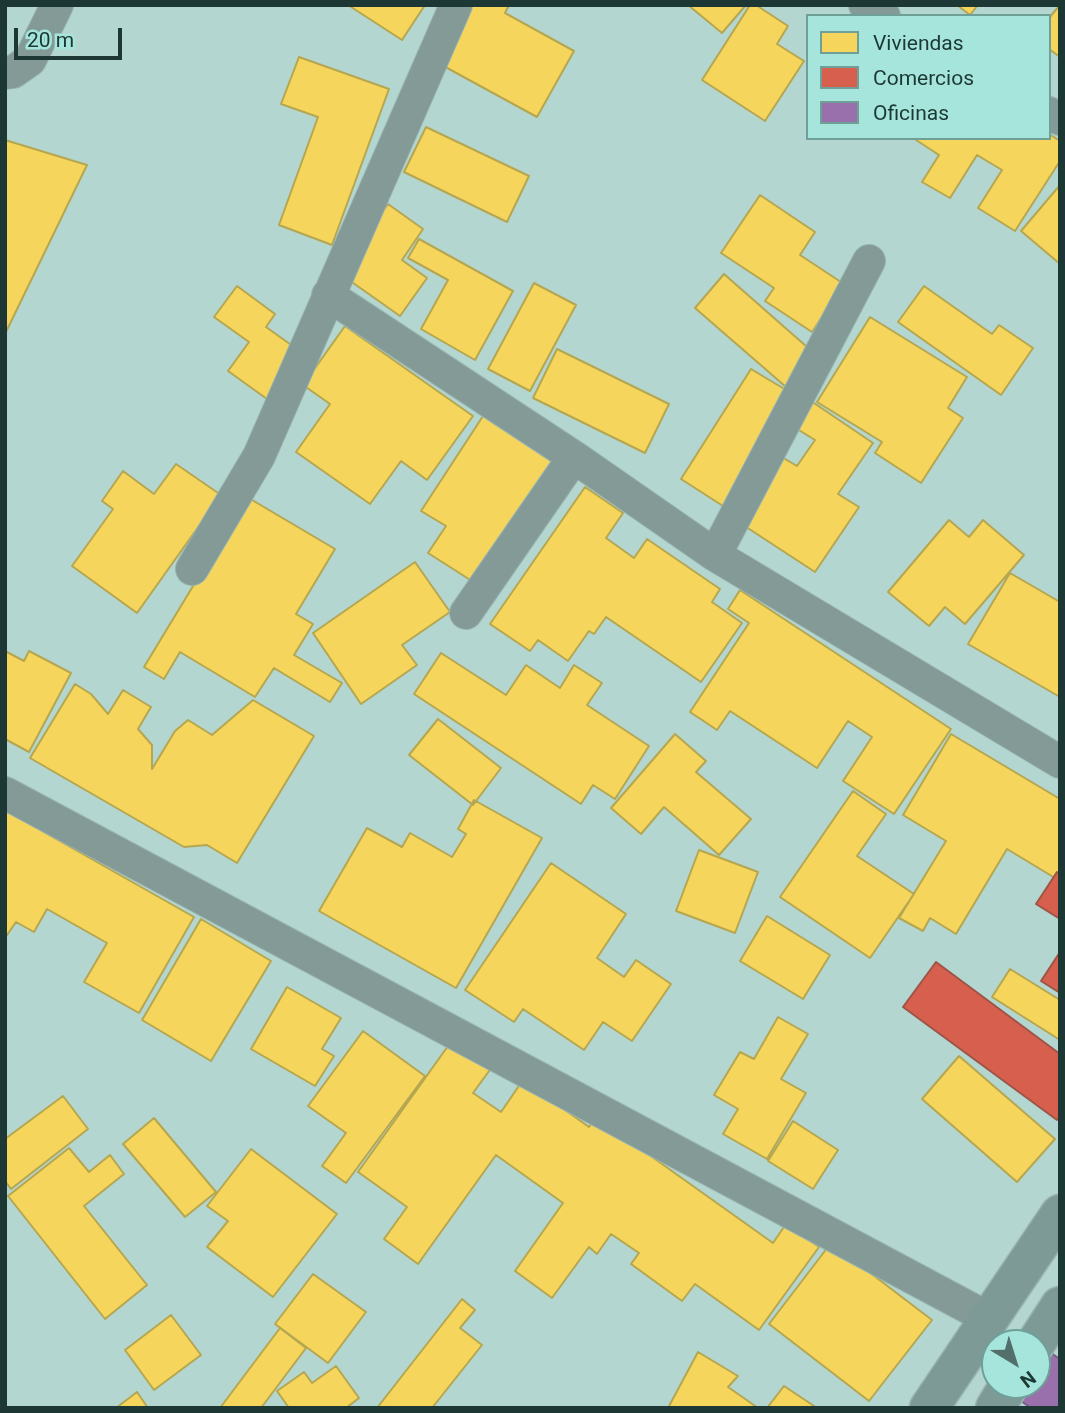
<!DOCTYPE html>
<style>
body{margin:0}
#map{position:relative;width:1065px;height:1413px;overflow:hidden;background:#b4d6d1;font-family:Roboto,sans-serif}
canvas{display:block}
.frame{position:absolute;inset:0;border:7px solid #1d3834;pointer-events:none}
.legend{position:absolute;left:806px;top:14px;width:245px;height:126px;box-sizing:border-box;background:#a5e5db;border:2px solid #6fa098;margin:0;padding:9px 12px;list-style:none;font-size:21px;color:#1d3834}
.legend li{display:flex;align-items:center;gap:14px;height:35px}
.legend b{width:35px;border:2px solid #6fa098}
.north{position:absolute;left:981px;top:1329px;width:70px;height:70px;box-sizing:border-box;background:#a5e5db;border:2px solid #6fa098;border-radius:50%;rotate:142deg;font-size:19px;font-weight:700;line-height:28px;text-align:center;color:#1d3834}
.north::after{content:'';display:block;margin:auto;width:24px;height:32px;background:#526f6b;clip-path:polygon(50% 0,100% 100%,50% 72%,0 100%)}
.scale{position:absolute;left:14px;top:28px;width:108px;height:32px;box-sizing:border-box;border:4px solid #1d3834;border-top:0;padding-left:9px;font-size:21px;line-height:24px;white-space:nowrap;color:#1d3834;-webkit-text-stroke:5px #a5e5db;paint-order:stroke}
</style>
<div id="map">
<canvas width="1065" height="1413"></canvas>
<div class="frame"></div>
<ul class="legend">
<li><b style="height:19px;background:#f6d55c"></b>Viviendas</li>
<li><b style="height:19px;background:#d6604d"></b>Comercios</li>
<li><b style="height:19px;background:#9970ab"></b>Oficinas</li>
</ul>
<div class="north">N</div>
<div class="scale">20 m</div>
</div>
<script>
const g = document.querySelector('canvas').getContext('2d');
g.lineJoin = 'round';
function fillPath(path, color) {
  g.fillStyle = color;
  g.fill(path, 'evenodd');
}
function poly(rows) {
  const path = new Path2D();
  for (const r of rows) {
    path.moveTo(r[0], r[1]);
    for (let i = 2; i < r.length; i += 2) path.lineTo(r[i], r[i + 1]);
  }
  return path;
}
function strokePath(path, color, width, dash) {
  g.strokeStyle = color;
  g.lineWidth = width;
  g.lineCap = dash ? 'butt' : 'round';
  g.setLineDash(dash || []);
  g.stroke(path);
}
const homes = poly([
 [348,5,425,5,402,40,348,5],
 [470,5,509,5,505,13,574,51,537,117,438,63,470,5],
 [688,5,746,5,722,33,688,5],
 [750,5,756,5,788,26,777,44,804,61,765,121,702,80,750,5],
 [957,5,978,5,970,15,957,5],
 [1060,5,1060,57,1049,49,1049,18,1060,5],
 [299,57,389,89,332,245,279,225,318,117,281,104,299,57],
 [426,127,529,176,507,222,404,172,426,127],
 [1049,134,1060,141,1060,161,1015,231,978,208,1002,170,977,155,950,198,922,182,939,155,913,138,1049,138,1049,134],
 [5,140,87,165,5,334,5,140],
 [1060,185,1060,264,1021,231,1060,185],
 [760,195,815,232,800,255,844,284,812,332,765,301,774,288,721,253,760,195],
 [388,204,423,229,402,260,427,278,400,316,339,273,388,204],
 [419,239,513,291,475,360,421,329,448,280,408,258,419,239],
 [724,274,815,354,786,387,695,308,724,274],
 [534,283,576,305,530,391,488,369,534,283],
 [237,286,275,314,266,327,301,352,267,399,228,371,249,342,214,317,237,286],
 [924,286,992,334,999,325,1033,348,1001,395,898,322,924,286],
 [870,317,967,377,948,408,963,418,921,483,875,453,882,442,817,402,870,317],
 [345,326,473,416,427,480,401,461,370,504,296,452,330,404,303,385,345,326],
 [557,349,669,404,645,453,533,398,557,349],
 [751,369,791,393,723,506,681,479,751,369],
 [811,401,873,443,838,494,859,507,815,572,737,521,780,456,797,466,815,440,794,427,811,401],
 [485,413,557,459,475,583,428,553,446,526,421,511,485,413],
 [176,464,221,495,137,613,72,566,113,509,102,501,123,471,154,494,176,464],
 [585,487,623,513,606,538,634,558,647,539,720,589,712,602,742,623,701,682,606,617,594,634,589,631,568,661,538,640,530,651,490,624,585,487],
 [247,497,335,549,296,614,313,624,294,655,342,683,330,702,274,668,255,697,180,652,164,679,144,667,247,497],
 [949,520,969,537,983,520,1024,555,965,624,945,607,929,626,888,592,949,520],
 [415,562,450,612,402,645,417,665,361,704,313,633,415,562],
 [1010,573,1060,602,1060,697,968,644,1010,573],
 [740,590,951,729,894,814,843,781,872,737,848,721,817,768,730,711,717,730,690,712,749,623,728,609,740,590],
 [5,651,24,661,29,651,71,673,29,752,5,739,5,651],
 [441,653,506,695,526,665,560,688,574,665,602,683,587,705,649,746,615,799,593,785,581,804,414,694,441,653],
 [75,684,91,694,108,714,123,690,151,707,138,729,152,745,152,769,175,731,188,720,212,735,253,700,314,736,237,863,207,845,184,847,30,758,75,684],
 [438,719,501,768,473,805,409,755,438,719],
 [675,734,706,761,696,772,751,819,719,855,664,807,641,834,611,808,675,734],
 [951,734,1060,799,1060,881,1007,849,956,934,930,918,923,931,899,918,946,841,903,815,951,734],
 [853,791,886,814,857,856,914,894,870,958,780,897,853,791],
 [474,800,542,838,456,988,319,911,367,828,402,847,410,833,452,857,466,834,458,829,474,800],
 [5,810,194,917,139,1013,84,982,107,943,47,909,34,932,16,922,5,938,5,810],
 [699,850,758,872,735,933,676,911,699,850],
 [551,863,626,914,597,958,624,977,636,960,671,984,632,1041,603,1022,584,1050,523,1009,514,1022,465,990,551,863],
 [767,916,830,955,803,999,740,961,767,916],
 [201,919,271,961,211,1061,142,1020,201,919],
 [1010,969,1060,1000,1060,1040,992,997,1010,969],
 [287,987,341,1018,322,1049,334,1056,315,1086,251,1049,287,987],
 [778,1017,808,1034,781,1079,806,1093,767,1159,723,1134,738,1109,714,1095,740,1052,754,1059,778,1017],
 [363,1031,425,1076,346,1183,322,1166,346,1133,308,1106,363,1031],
 [453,1039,492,1067,473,1093,501,1112,523,1080,589,1127,596,1117,773,1243,786,1224,819,1247,759,1330,695,1284,682,1301,631,1264,639,1253,611,1234,597,1254,589,1247,552,1298,515,1271,563,1203,496,1155,418,1264,384,1239,407,1207,358,1172,453,1039],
 [959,1056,1055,1139,1017,1182,922,1099,959,1056],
 [63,1096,88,1129,11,1189,5,1181,5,1139,63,1096],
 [154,1118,216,1192,185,1217,123,1144,154,1118],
 [793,1121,838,1150,813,1189,768,1161,793,1121],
 [69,1148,89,1172,110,1155,124,1174,84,1206,147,1285,105,1319,8,1196,69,1148],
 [251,1149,337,1214,273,1297,207,1247,228,1221,207,1206,251,1149],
 [831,1243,932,1320,869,1401,769,1324,831,1243],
 [313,1274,366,1312,328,1363,275,1324,313,1274],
 [462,1299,475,1310,460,1328,482,1345,432,1408,377,1408,462,1299],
 [171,1315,201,1355,154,1390,125,1350,171,1315],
 [280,1328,306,1348,261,1408,220,1408,280,1328],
 [698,1352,738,1376,728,1387,758,1408,668,1408,698,1352],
 [336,1366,359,1398,346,1408,289,1408,277,1391,304,1372,312,1383,336,1366],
 [784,1386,817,1408,767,1408,784,1386],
 [137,1392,148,1408,116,1408,137,1392]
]);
fillPath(homes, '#f6d55c');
strokePath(homes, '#b5a650', 2);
const shops = poly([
 [1057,872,1060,874,1060,919,1036,904,1057,872],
 [1060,952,1060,993,1041,981,1060,952],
 [936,962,1060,1054,1060,1116,1057,1120,903,1007,936,962]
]);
fillPath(shops, '#d6604d');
strokePath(shops, '#9e5446', 2);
const offices = poly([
 [1051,1353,1060,1359,1060,1408,1031,1408,1018,1399,1028,1385,1037,1385,1037,1373,1051,1353]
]);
fillPath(offices, '#9970ab');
strokePath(offices, '#745f87', 2);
const street = poly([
 [865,5,884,16],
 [5,73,13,72,30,60,57,5],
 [1049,113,1060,119],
 [328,295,574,457,715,555,1060,762],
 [715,555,869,261],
 [192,569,259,456,456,5],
 [466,613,574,457],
 [5,793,988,1318]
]);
const secondary = poly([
 [1036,1343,1060,1306],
 [929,1408,1060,1214],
 [995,1408,1009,1385]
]);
strokePath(street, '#98b4b0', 34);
strokePath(secondary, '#98b4b0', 41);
strokePath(street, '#839a97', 32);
strokePath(secondary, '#7e9a96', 38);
</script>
